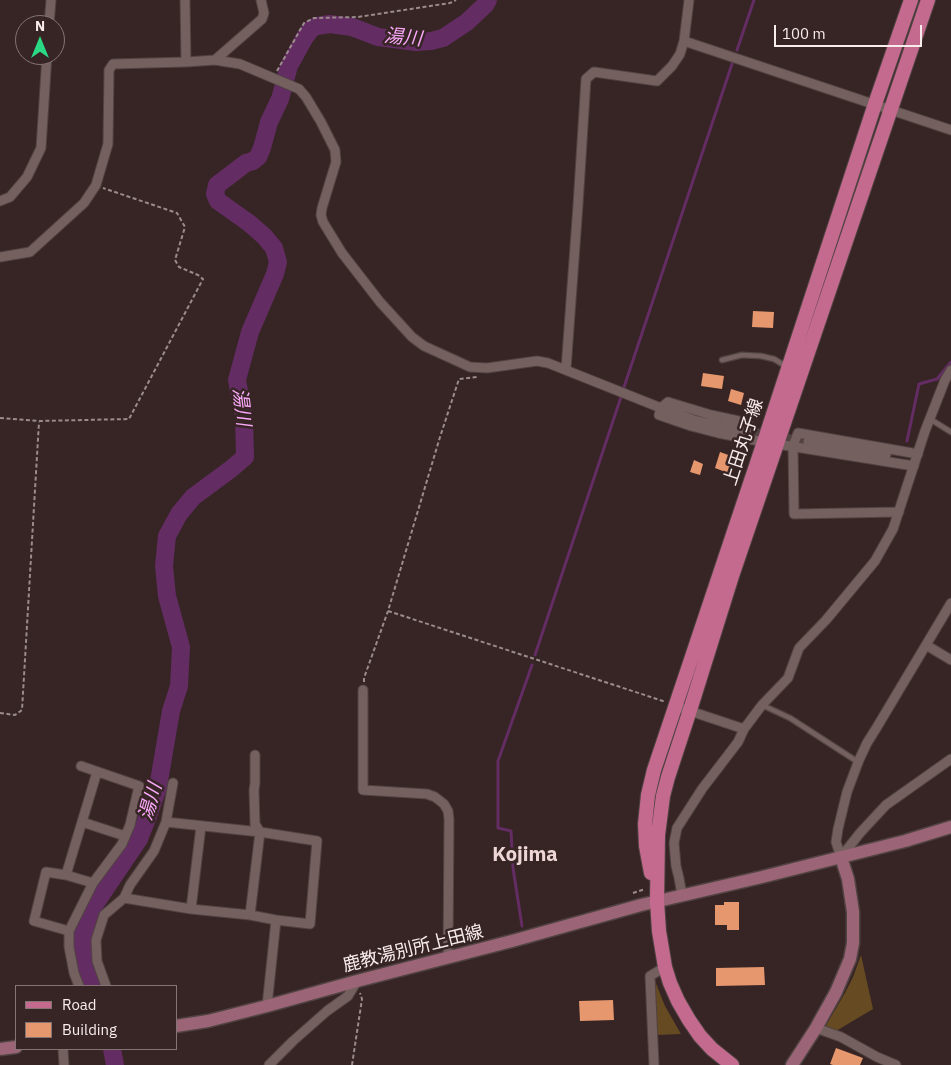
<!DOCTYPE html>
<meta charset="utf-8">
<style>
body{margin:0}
#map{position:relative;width:951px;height:1065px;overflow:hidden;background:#362524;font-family:"IBM Plex Sans",sans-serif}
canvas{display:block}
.legend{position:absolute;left:15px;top:985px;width:162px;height:65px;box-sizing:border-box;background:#362524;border:1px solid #847574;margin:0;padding:6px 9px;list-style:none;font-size:15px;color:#f8ecec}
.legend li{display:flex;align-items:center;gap:10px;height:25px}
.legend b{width:25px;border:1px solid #847574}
.north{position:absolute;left:15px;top:15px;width:50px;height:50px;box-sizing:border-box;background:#362524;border:1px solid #847574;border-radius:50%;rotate:0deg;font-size:14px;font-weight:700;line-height:20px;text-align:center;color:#f8ecec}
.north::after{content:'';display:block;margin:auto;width:18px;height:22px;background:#2bd884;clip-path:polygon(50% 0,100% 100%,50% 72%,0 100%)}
.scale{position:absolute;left:774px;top:25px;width:148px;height:22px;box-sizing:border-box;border:2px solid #f8ecec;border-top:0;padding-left:6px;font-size:15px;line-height:18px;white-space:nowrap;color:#f8ecec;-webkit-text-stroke:4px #362524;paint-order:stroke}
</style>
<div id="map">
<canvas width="951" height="1065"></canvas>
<ul class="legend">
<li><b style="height:6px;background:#c46a8f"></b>Road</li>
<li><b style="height:14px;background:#e6976e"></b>Building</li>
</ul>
<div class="north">N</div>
<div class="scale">100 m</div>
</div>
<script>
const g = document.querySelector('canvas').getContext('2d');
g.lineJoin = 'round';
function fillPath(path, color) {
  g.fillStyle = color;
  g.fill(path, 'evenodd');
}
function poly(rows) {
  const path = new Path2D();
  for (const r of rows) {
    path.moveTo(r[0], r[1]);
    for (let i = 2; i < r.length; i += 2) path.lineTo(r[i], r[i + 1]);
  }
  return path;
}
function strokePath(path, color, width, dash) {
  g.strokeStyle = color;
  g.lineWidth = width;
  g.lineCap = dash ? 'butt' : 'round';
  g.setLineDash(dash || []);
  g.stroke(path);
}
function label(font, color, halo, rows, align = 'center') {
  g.font = font + ' "IBM Plex Sans","Noto Sans JP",sans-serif';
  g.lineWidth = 5;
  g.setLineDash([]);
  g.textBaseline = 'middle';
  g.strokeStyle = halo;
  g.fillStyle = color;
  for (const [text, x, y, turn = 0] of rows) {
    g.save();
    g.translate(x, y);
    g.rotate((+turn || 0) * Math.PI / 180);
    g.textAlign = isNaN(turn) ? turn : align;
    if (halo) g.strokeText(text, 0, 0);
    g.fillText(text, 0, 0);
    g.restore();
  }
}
fillPath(poly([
 [861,955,873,1009,836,1031,825,1027,845,993,853,977],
 [655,981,665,1006,681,1034,657,1035]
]), '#654a22');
strokePath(poly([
 [737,50,754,0],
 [624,387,732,64],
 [907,441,919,384,937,379,951,362],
 [535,655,621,397],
 [522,926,513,868,511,831,498,828,498,761,532,665]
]), '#632c63', 3);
strokePath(poly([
 [92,986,84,965,82,938,91,910,139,839,148,816,158,787,171,711,179,686,181,647,167,596,164,566,167,536,179,514,193,497,231,469,245,457,244,415,240,397,237,380,250,332,275,274,278,262,274,248,264,236,249,223,218,201,215,194,217,185,246,163,253,161,258,157,262,148,269,122,280,99,289,66,305,37,311,29,317,26,330,24,352,27,378,37,416,42,431,41,443,38,467,22,485,5,488,0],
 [112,1049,115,1065]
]), '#632c63', 18);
fillPath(poly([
 [753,311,774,312,773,328,752,327],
 [703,373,724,376,722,389,701,386],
 [731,389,744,393,741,405,728,401],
 [720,452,734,457,728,473,715,468],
 [694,460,703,464,700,475,690,472],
 [724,902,739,902,739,930,727,930,727,925,715,925,715,905,724,905],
 [764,967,765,985,716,986,716,968],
 [613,1000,614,1020,580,1021,579,1001],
 [836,1048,863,1058,860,1065,833,1065,830,1064]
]), '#e6976e');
strokePath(poly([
 [742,430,808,442]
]), '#534342', 9, [9, 4.5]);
const lane = poly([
 [722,360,742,355,761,356,774,359,787,367],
 [930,419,951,432],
 [762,705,790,718,858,762]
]);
const street = poly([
 [185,0,186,62],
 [49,25,51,0],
 [684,41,951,130],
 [215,60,262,19,264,13,261,0],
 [0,201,10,197,27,177,41,148,47,55],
 [0,257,30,252,84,203,96,185,108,144,109,70,113,64,186,62,215,60,240,64,299,89,306,97,321,122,335,150,336,162,322,208,321,215,323,222,342,253,380,302,412,337,424,346,470,367,487,368,537,361,548,363,661,408,659,415,691,426,718,433,764,442],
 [566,369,578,205,586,79,594,72,657,81,672,66,680,54,684,41,689,0],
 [742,430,723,427,694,420,661,408,668,402,711,415,748,423,745,439],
 [808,442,886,455],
 [777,444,914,466],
 [899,512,794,514,793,446,798,433,918,454],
 [951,603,877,727,867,743,859,760,847,792,838,829,836,842,841,857,860,833,886,805,951,759],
 [926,645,951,660],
 [363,690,363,790,427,794,435,797,444,804,448,811,449,819,448,958],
 [675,706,744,729],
 [82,822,125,836],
 [66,875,97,772],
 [682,895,679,878,676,866,674,843,677,828,702,789,738,742,744,729,762,705,788,678,799,648,826,620,875,561,893,529,925,431,945,380,951,370],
 [124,898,191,909,250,915,276,920,310,924,317,841,260,832,166,822],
 [191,909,201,826],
 [250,915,260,832,255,824,254,790,255,783,255,755],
 [69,931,34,921,46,872,66,875,93,883],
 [79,986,74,973,69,947,69,931,93,883,122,844,130,825,139,786,81,766],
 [106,986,97,961,96,940,104,915,124,898,130,885,154,851,166,822,173,783],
 [267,1006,276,920],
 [816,1028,841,1037,877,1057,896,1065],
 [63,1049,64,1065],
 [269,1065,293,1041,327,1011,348,996,357,981],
 [654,1065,650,976,665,967]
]);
const secondary = poly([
 [176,1026,208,1021,267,1006,357,981,512,941,641,905,762,877,905,841,951,827],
 [0,1049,16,1047],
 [792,1065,816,1028,836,992,850,959,853,943,853,912,848,879,841,857]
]);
const primary = poly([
 [651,873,646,846,645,824,648,795,654,770,764,442,875,104,911,0],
 [732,1065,712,1049,700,1036,689,1020,678,1001,670,983,665,967,659,931,657,901,658,835,663,796,668,777,690,710,732,576,928,0]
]);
strokePath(lane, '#524343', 7);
strokePath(street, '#524343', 11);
strokePath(secondary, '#524343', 15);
strokePath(primary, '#524343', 16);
strokePath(poly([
 [277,71,304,23,314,18,358,17,450,3,456,0],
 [0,418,39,421,129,419,203,279,198,275,179,267,175,260,185,227,177,213,103,188],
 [388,611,666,702],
 [364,682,364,678,388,611,440,437,459,379,477,377],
 [0,713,15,715,22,710,39,422],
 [633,893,645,889],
 [352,1065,362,999,360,993]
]), '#9a8c8b', 2, [4, 2.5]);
strokePath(lane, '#74605f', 4.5);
strokePath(street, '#74605f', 9);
strokePath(secondary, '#9c6577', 12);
strokePath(primary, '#c46a8f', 14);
label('18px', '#f8ecec', '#362524', [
 ["上田丸子線",744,442,-72],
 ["鹿教湯別所上田線",413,949,-14]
]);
label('italic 19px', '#faa8f9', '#362524', [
 ["湯川",403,38,5],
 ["湯川",241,407,83],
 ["湯川",151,802,-74]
]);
label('bold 20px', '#edd6d5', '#362524', [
 ["Kojima",525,855]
]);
</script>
